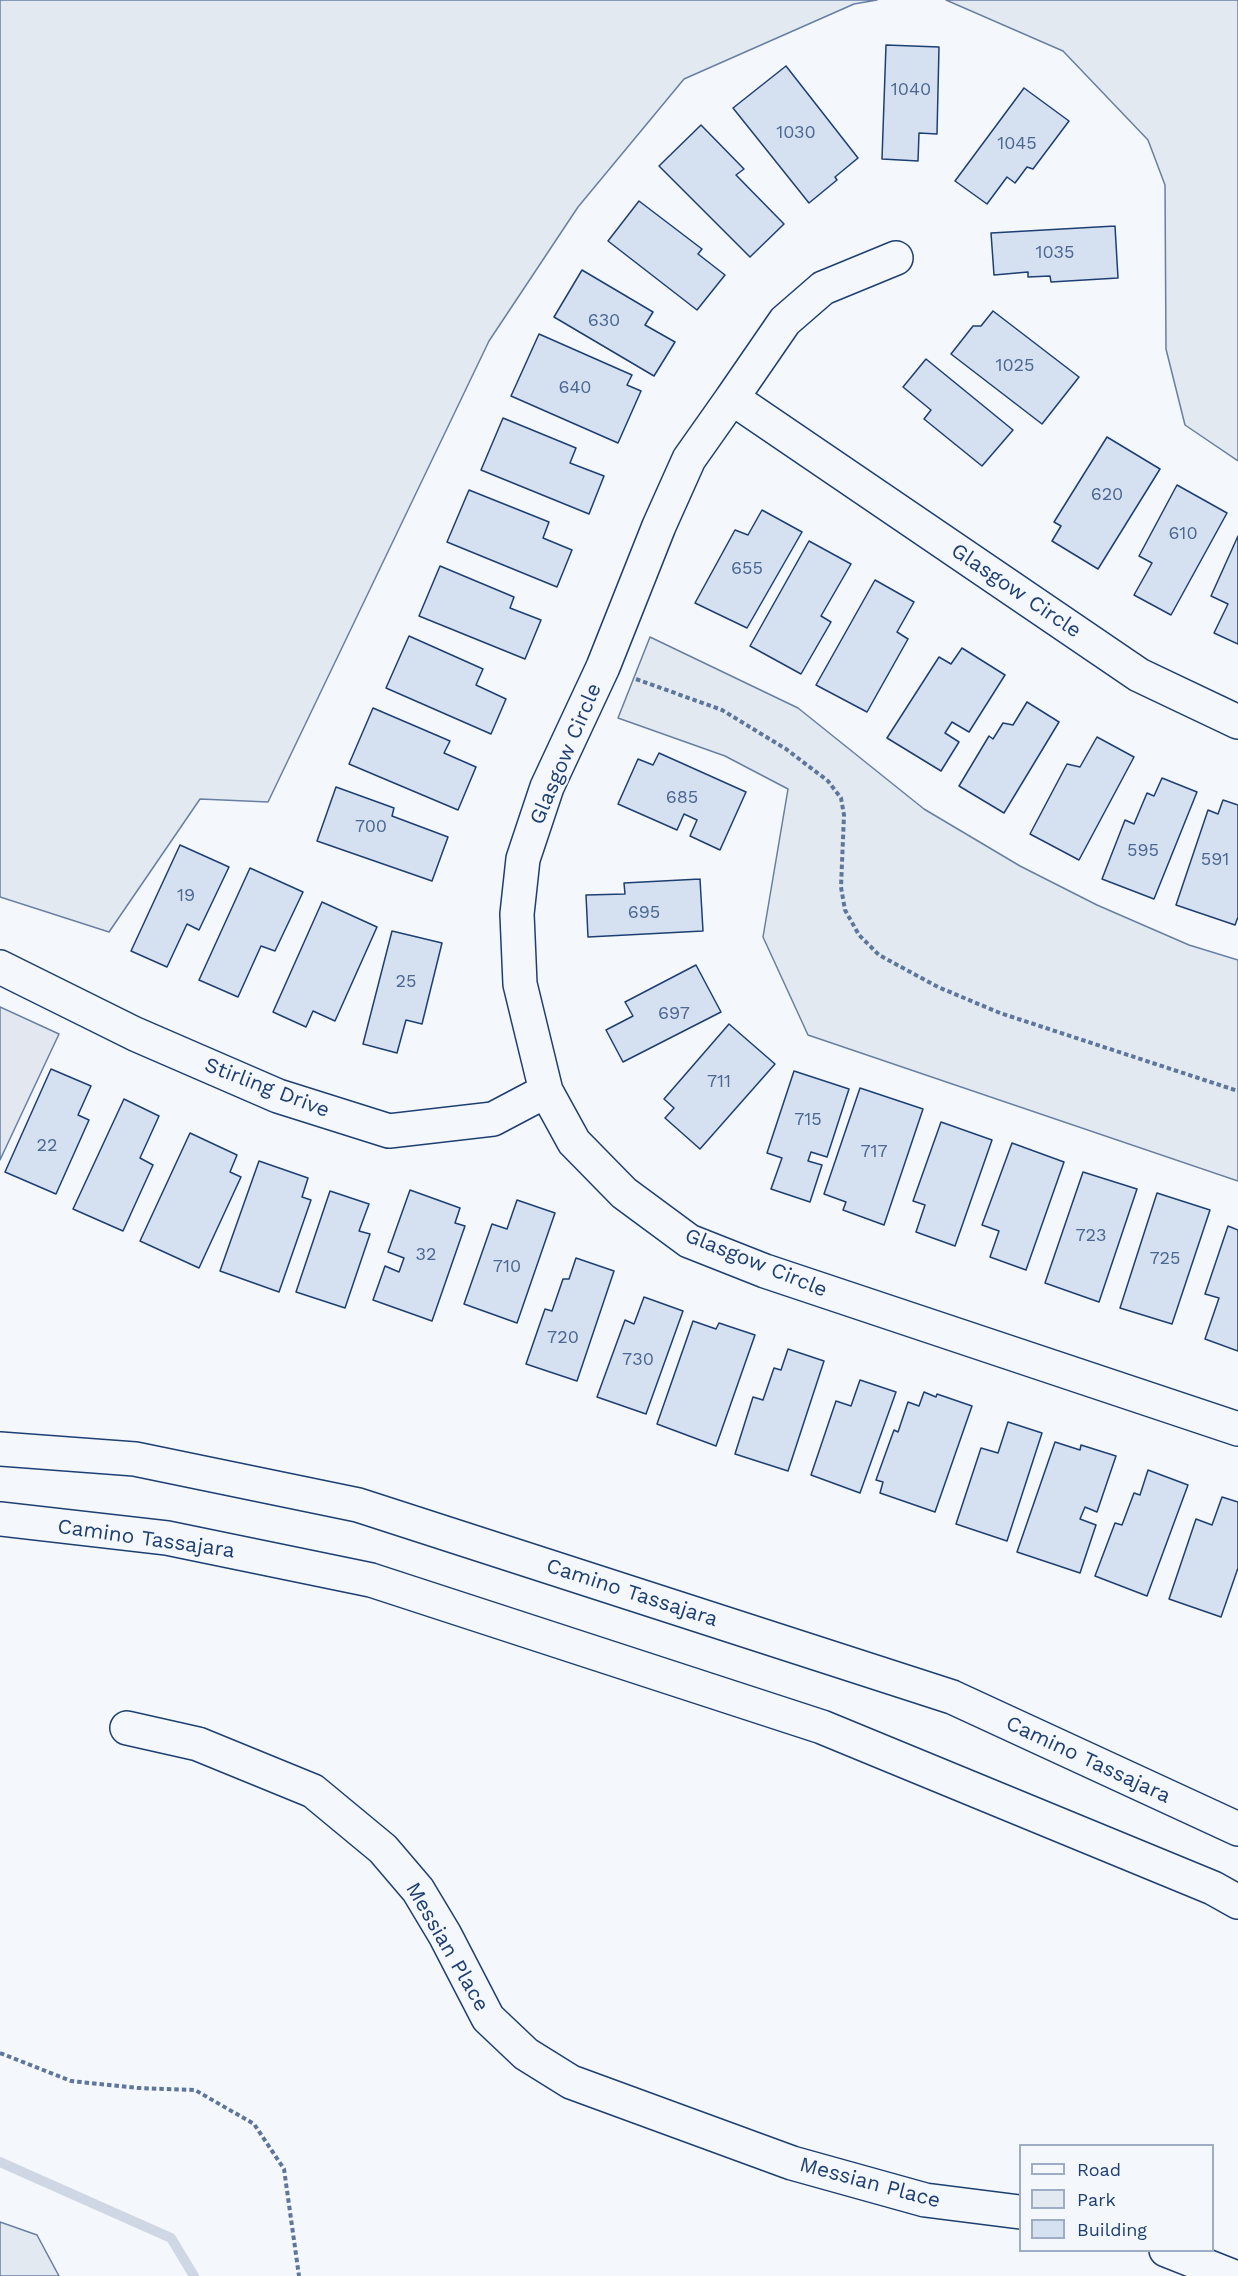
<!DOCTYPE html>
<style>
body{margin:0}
#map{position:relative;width:1238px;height:2276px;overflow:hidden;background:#f4f7fb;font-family:"Work Sans",sans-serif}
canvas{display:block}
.legend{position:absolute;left:1019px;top:2144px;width:195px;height:108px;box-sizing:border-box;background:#f4f7fb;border:2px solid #9eadc5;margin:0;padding:8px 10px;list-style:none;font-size:18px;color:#1d3f73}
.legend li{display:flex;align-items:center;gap:12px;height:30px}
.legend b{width:30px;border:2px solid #9eadc5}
</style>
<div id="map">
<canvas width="1238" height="2276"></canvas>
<ul class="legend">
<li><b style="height:8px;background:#f4f7fb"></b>Road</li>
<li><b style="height:16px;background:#e3e9f0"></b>Park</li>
<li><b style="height:16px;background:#d5e0f0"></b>Building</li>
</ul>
</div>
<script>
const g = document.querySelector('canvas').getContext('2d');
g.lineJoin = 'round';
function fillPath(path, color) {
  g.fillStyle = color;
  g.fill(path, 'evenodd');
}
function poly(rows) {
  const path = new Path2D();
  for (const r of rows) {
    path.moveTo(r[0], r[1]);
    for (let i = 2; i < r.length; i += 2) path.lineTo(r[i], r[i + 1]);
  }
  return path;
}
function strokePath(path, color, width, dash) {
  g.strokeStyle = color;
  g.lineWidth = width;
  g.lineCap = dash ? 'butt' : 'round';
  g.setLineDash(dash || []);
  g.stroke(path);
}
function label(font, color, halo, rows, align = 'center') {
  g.font = font + ' "Work Sans",sans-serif';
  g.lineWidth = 4.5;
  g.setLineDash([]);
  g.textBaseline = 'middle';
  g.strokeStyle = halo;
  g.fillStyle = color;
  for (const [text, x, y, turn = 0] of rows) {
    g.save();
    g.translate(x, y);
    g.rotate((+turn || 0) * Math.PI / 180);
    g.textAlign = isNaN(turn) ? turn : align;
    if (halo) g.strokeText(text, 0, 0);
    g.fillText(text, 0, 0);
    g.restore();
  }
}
const green = poly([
 [0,0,877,0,854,4,684,79,578,207,489,341,268,802,200,799,109,932,0,897,0,0],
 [946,0,1238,0,1238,461,1185,425,1166,349,1165,185,1148,140,1063,51,946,0],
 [650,637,798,708,924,809,1020,866,1097,905,1189,945,1238,960,1238,1181,808,1035,763,937,788,789,725,756,618,718,650,637],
 [0,2222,37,2235,59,2276,0,2276,0,2222]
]);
fillPath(green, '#e3e9f0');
strokePath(green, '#687fa3', 1.5);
const parking = poly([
 [0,1007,59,1034,0,1160,0,1007]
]);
fillPath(parking, '#e3e8f0');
strokePath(parking, '#687fa3', 1.5);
strokePath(poly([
 [0,2162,171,2238,194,2276]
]), '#cfd7e4', 10);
const building = poly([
 [886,45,939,47,937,134,919,133,918,161,882,159,886,45],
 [786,66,858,158,835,177,837,180,809,203,733,108,786,66],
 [1024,88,1069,121,1033,169,1027,167,1015,183,1007,177,987,204,955,181,1024,88],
 [701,125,744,169,736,175,784,224,750,257,659,166,701,125],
 [639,201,702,249,698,254,725,275,697,310,608,241,639,201],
 [1115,226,1118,278,1051,282,1050,276,1028,277,1028,272,994,275,991,233,1115,226],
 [582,270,653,312,645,325,675,342,654,376,554,317,582,270],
 [993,311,1079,377,1042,424,951,354,973,326,981,326,993,311],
 [539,334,632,375,627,385,641,391,618,443,511,396,539,334],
 [926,359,1013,430,982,466,924,419,931,410,903,387,926,359],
 [503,418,576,448,570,463,604,476,589,514,481,470,503,418],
 [1107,437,1160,469,1098,569,1052,541,1061,526,1054,522,1107,437],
 [1177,485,1227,513,1171,615,1134,595,1152,563,1139,556,1177,485],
 [469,490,549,522,543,538,572,550,557,587,447,542,469,490],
 [762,510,802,532,747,628,695,603,735,530,748,535,762,510],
 [1238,536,1238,644,1214,633,1228,604,1211,596,1238,536],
 [809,541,851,564,821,616,831,622,801,674,750,646,809,541],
 [440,566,514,597,510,608,541,620,525,659,419,616,440,566],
 [875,580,914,602,897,632,908,639,867,712,816,685,875,580],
 [409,636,483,669,476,685,506,699,491,734,386,688,409,636],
 [962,648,1005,675,969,732,952,722,945,733,959,742,941,771,887,738,939,657,951,664,962,648],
 [1027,702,1059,722,1004,813,959,786,989,736,993,739,1003,723,1013,725,1027,702],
 [373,708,450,741,444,753,476,767,458,810,349,764,373,708],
 [1097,737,1134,757,1079,860,1030,834,1067,764,1080,767,1097,737],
 [659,753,746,792,720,850,690,836,697,820,684,814,677,830,618,804,638,759,653,765,659,753],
 [1162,778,1197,792,1154,899,1102,879,1125,820,1134,824,1147,793,1154,796,1162,778],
 [336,787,394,808,392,816,448,837,432,881,317,841,336,787],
 [1223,800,1238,805,1238,917,1235,925,1176,905,1208,810,1218,814,1223,800],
 [180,845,229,867,199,930,187,924,167,967,131,951,180,845],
 [250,868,303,892,275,951,261,946,238,997,199,980,250,868],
 [700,879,703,931,588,937,586,895,625,894,624,883,700,879],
 [322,902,377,927,335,1021,313,1011,306,1027,273,1012,322,902],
 [392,931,442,943,422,1024,406,1020,397,1053,363,1044,392,931],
 [696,965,721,1012,623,1062,606,1030,633,1016,625,1002,696,965],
 [729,1024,775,1064,700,1149,665,1118,674,1108,664,1099,729,1024],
 [51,1069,91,1086,78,1115,89,1120,56,1194,5,1172,51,1069],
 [794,1071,849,1089,827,1157,811,1152,808,1161,822,1165,810,1202,771,1189,782,1158,767,1153,794,1071],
 [860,1088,923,1109,884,1225,843,1210,846,1202,824,1194,860,1088],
 [124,1099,159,1116,140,1158,153,1165,123,1231,73,1209,124,1099],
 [941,1122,992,1140,955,1246,916,1232,925,1205,913,1201,941,1122],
 [190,1133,237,1155,230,1172,241,1177,199,1268,140,1241,190,1133],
 [1012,1143,1064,1162,1026,1270,990,1257,999,1231,982,1225,1012,1143],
 [259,1161,308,1178,302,1197,311,1200,279,1292,220,1271,259,1161],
 [1083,1172,1137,1189,1099,1302,1045,1283,1083,1172],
 [410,1190,460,1208,455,1223,465,1226,432,1321,373,1300,385,1266,399,1272,404,1258,388,1252,410,1190],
 [330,1191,369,1204,359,1231,370,1234,345,1308,296,1292,330,1191],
 [1157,1193,1210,1210,1172,1324,1120,1308,1157,1193],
 [517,1200,555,1213,517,1323,464,1304,492,1224,507,1229,517,1200],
 [1228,1226,1238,1230,1238,1351,1205,1339,1219,1298,1205,1294,1228,1226],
 [576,1258,614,1271,577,1381,526,1364,545,1309,552,1311,563,1279,569,1279,576,1258],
 [644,1297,683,1311,646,1414,597,1397,625,1320,634,1324,644,1297],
 [693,1321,716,1329,719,1323,755,1335,716,1446,657,1424,693,1321],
 [788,1349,824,1361,788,1471,735,1454,753,1397,763,1400,774,1368,781,1370,788,1349],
 [860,1380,896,1392,860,1493,811,1475,836,1401,851,1406,860,1380],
 [924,1392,936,1397,937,1394,972,1406,935,1512,880,1493,883,1482,876,1480,894,1430,898,1432,908,1402,919,1406,924,1392],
 [1008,1422,1042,1433,1007,1541,956,1524,981,1448,998,1453,1008,1422],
 [1055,1442,1080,1450,1081,1445,1116,1456,1097,1512,1085,1507,1080,1519,1096,1525,1080,1573,1017,1552,1055,1442],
 [1148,1470,1188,1485,1147,1596,1095,1576,1115,1523,1122,1525,1134,1493,1140,1495,1148,1470],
 [1222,1497,1238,1502,1238,1568,1221,1617,1169,1599,1196,1519,1212,1525,1222,1497]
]);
fillPath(building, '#d5e0f0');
strokePath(building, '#1d3f73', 1.5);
const street = poly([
 [732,398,785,321,823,288,896,258],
 [1238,722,1139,675,732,398,689,459,659,526,603,667,547,787,523,859,517,914,520,984,546,1091,574,1142,624,1193,689,1241,765,1271,1238,1429],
 [0,967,135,1034,278,1096,389,1131,493,1119,546,1091],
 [127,1728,198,1744,313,1791,383,1849,418,1890,445,1935,488,2018,526,2054,571,2082,792,2163,925,2200,1020,2212],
 [1166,2250,1232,2276]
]);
const secondary = poly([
 [0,1449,135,1459,358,1505,952,1697,1238,1829],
 [0,1519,167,1538,371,1580,822,1727,1213,1888,1238,1902]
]);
strokePath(street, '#1d3f73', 36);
strokePath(secondary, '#1d3f73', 36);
strokePath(poly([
 [636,679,722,710,786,749,828,781,841,798,844,815,841,887,845,910,859,935,879,955,938,987,1000,1013,1238,1091],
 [0,2053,71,2081,138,2088,195,2090,254,2124,284,2169,299,2276]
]), '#5e769c', 4, [4.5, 3]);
strokePath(street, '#f4f7fb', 33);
strokePath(secondary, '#f4f7fb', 33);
label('18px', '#4b6792', null, [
 ["1040",911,90],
 ["1030",796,133],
 ["1045",1017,144],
 ["1035",1055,253],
 ["630",604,321],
 ["1025",1015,366],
 ["640",575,388],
 ["620",1107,495],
 ["610",1183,534],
 ["655",747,569],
 ["685",682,798],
 ["700",371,827],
 ["595",1143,851],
 ["591",1215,860],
 ["19",186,896],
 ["695",644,913],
 ["25",406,982],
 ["697",674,1014],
 ["711",719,1082],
 ["715",808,1120],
 ["22",47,1146],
 ["717",874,1152],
 ["723",1091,1236],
 ["32",426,1255],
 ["725",1165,1259],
 ["710",507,1267],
 ["720",563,1338],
 ["730",638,1360]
]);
label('21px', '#1d3f73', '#f4f7fb', [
 ["Glasgow Circle",1016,591,34],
 ["Glasgow Circle",566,754,-67],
 ["Stirling Drive",267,1088,21],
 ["Glasgow Circle",756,1263,22],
 ["Camino Tassajara",146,1539,8],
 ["Camino Tassajara",632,1593,18],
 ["Camino Tassajara",1088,1760,25],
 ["Messian Place",447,1947,60],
 ["Messian Place",870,2183,15]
]);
</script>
